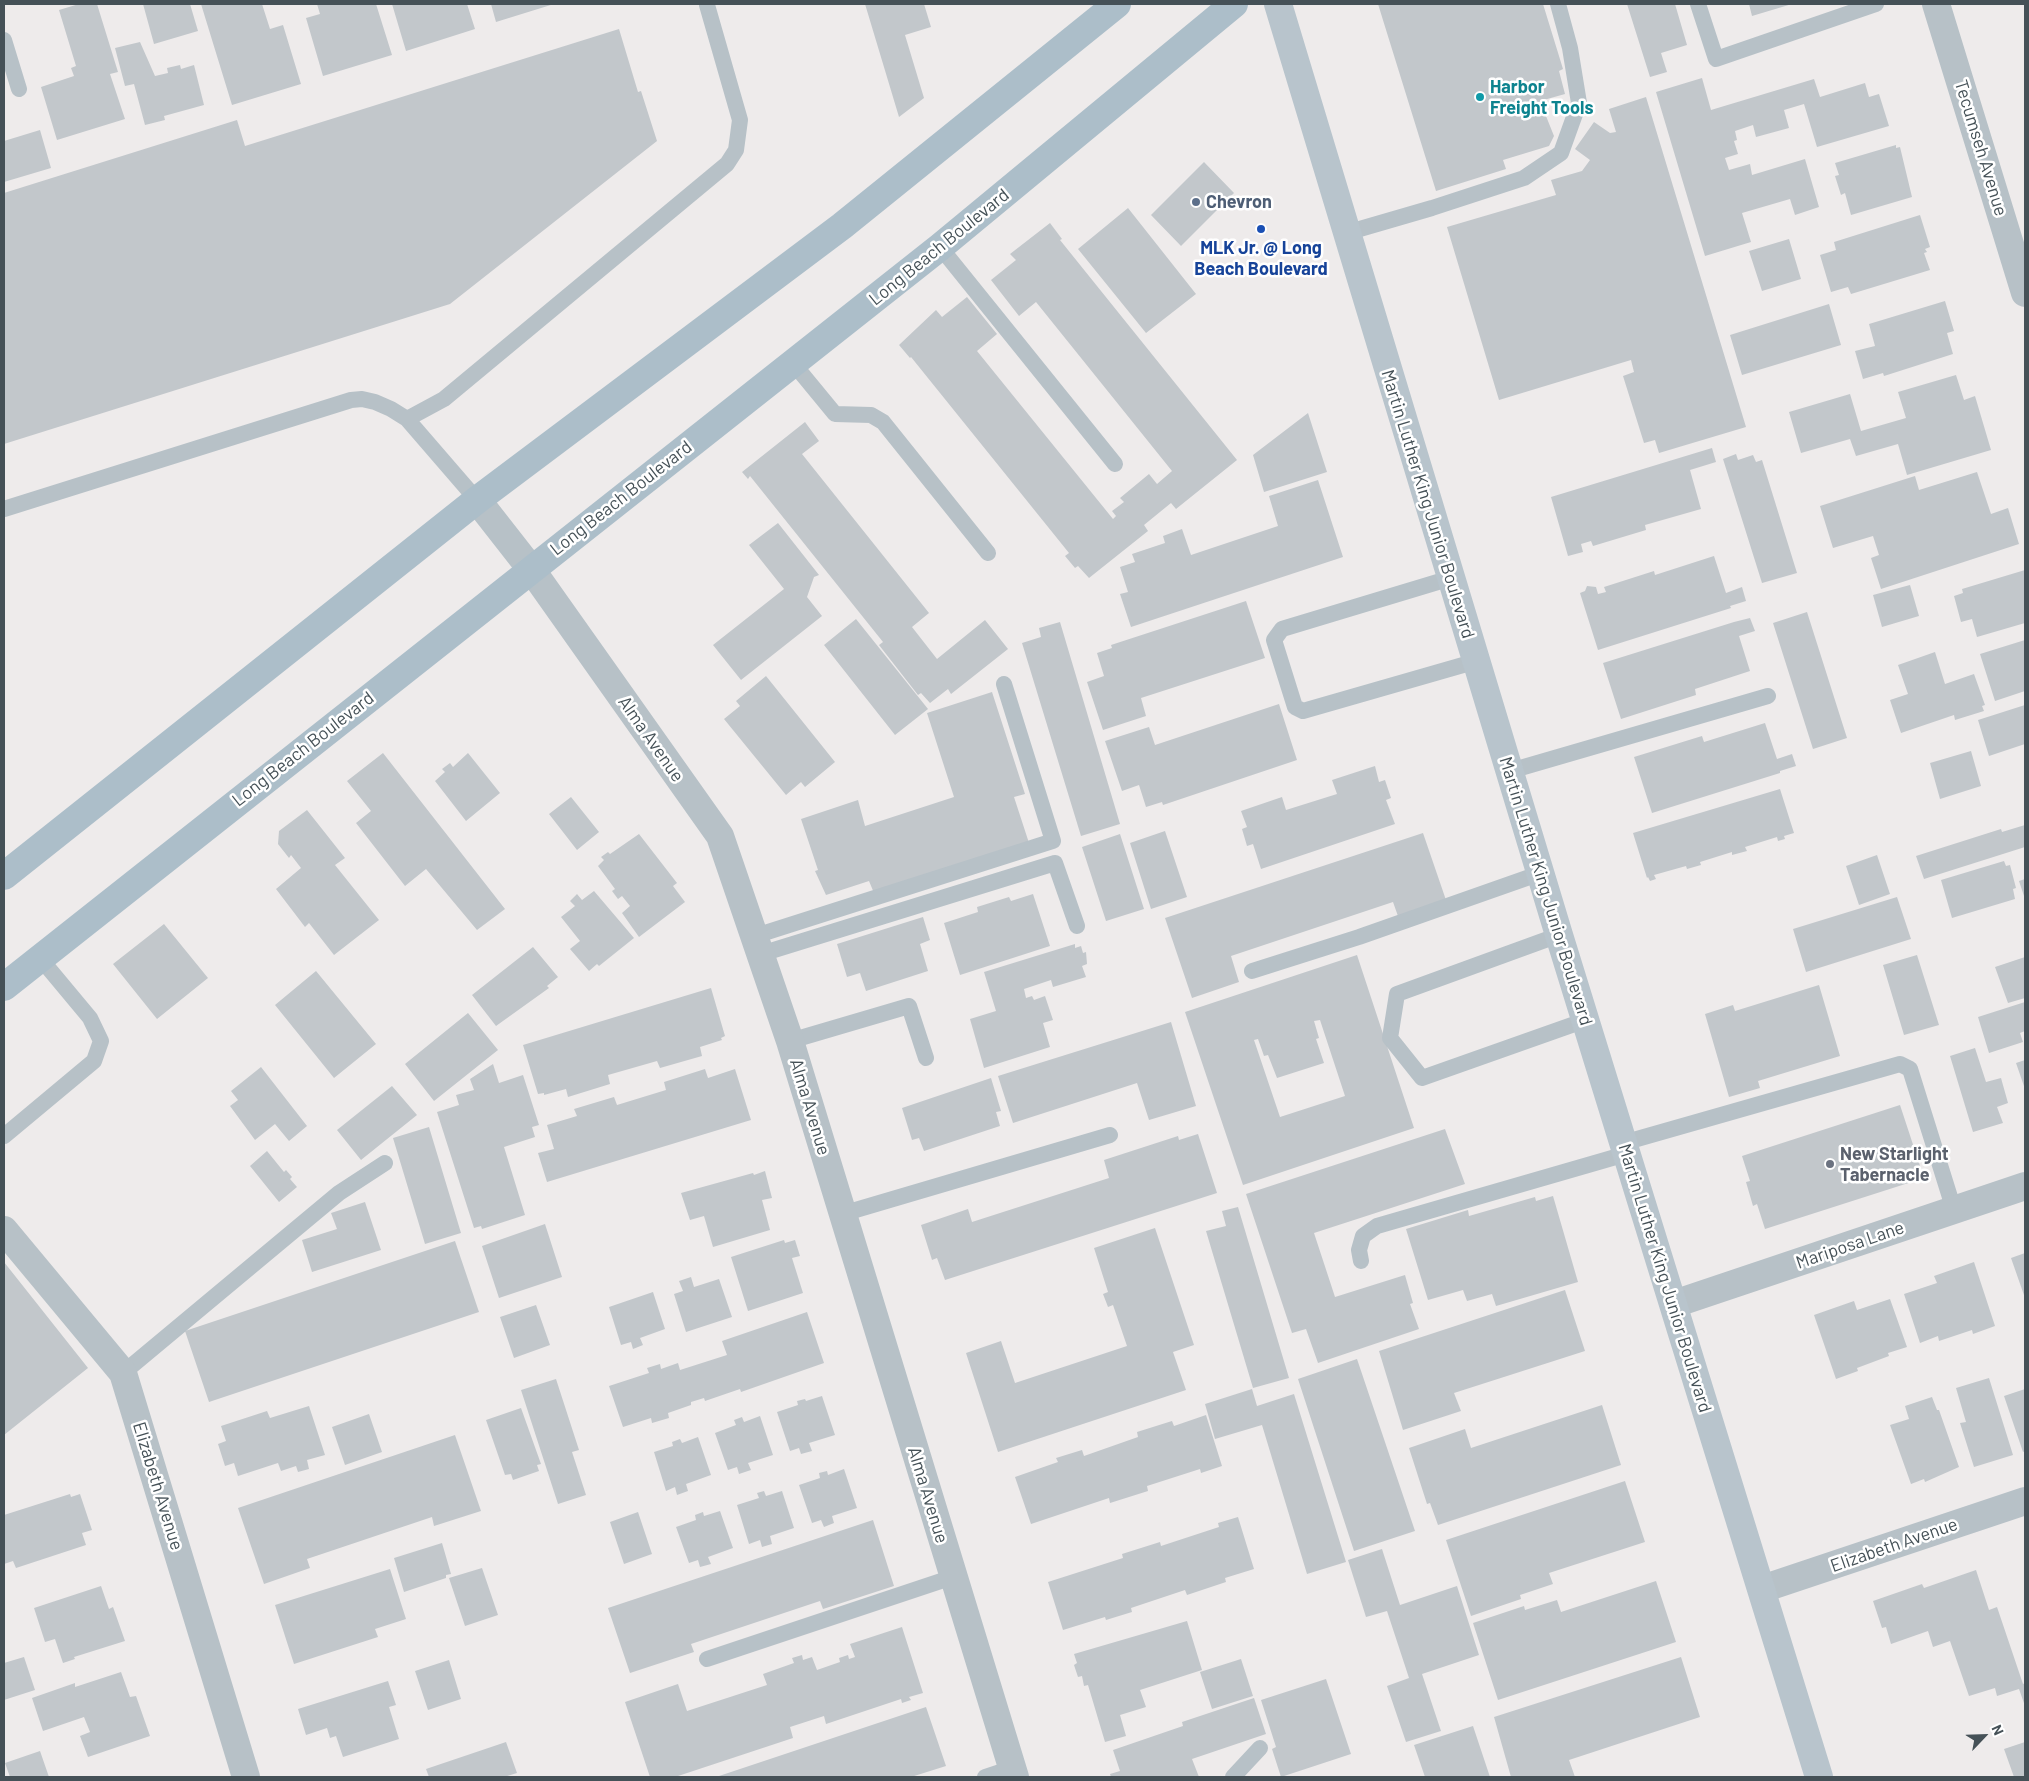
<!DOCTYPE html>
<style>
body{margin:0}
#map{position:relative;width:2029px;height:1781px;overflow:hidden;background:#eeebeb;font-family:Barlow,sans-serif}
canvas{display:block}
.frame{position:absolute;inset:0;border:5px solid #455157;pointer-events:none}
.north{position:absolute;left:1959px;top:1711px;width:50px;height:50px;-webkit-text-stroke:4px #fff;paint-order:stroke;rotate:66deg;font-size:14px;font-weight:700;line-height:20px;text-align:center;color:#455157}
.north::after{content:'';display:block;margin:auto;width:18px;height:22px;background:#455157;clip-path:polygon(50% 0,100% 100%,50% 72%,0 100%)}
</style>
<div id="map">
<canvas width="2029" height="1781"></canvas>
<div class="frame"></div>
<div class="north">N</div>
</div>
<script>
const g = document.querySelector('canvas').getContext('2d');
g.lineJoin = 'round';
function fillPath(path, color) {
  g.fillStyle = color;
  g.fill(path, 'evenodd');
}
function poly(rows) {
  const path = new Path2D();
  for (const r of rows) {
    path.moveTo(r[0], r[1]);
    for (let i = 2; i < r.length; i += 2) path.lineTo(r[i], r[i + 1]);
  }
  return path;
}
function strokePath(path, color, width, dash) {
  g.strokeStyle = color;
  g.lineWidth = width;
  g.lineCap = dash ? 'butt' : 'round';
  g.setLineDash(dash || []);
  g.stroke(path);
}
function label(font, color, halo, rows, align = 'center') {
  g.font = font + ' Barlow,sans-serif';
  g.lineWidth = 5;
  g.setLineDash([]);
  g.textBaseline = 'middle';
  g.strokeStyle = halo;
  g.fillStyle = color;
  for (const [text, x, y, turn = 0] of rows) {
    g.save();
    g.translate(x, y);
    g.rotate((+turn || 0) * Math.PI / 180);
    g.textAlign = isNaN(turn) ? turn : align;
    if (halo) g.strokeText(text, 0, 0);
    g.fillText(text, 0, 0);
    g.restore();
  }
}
fillPath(poly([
 [79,4,97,4,118,72,110,74,125,119,57,140,41,87,74,76,71,68,76,66,59,10],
 [143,4,190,4,198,31,154,44],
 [201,4,262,4,270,29,283,25,301,84,232,105],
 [317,4,376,4,392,55,323,76,306,18,320,14],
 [392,4,467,4,475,29,406,51],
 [491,4,554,4,496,22],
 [865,4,924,4,931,27,905,35,924,98,899,117],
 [1378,4,1543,4,1563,69,1559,71,1565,94,1540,101,1554,136,1549,146,1503,160,1506,169,1436,191],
 [1627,4,1675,4,1687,45,1661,53,1667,72,1650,77],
 [1749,4,1792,4,1752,16],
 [619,29,638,92,641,91,657,141,450,304,4,444,4,193,237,120,245,146],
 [140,42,155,76,168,73,167,68,180,65,181,69,194,65,204,105,164,116,165,120,145,125,134,84,125,86,115,48],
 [1702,78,1711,110,1814,79,1820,97,1865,83,1869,97,1879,94,1889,126,1817,147,1804,104,1784,110,1789,128,1756,137,1753,125,1735,131,1737,140,1734,141,1738,154,1725,158,1729,170,1750,164,1752,175,1805,159,1819,207,1795,215,1790,199,1742,213,1751,242,1705,256,1656,92],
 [1646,97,1746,427,1659,453,1655,440,1644,443,1623,376,1634,372,1631,360,1499,400,1447,227,1556,195,1551,180,1582,171,1590,160,1575,149,1594,122,1610,133,1616,132,1609,109],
 [40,130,51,168,4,182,4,141],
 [1896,145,1896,148,1900,147,1912,197,1851,215,1845,193,1841,195,1835,176,1839,175,1835,163],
 [1204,162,1234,193,1181,246,1151,215],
 [1128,208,1196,294,1146,333,1078,249],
 [1920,215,1930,247,1925,249,1927,252,1924,253,1930,270,1851,294,1848,287,1831,292,1820,255,1836,250,1834,242],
 [1050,223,1062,239,1060,240,1237,460,1176,509,1171,503,1144,525,1148,531,1089,578,1078,566,1075,568,1065,556,1069,553,911,357,910,358,899,345,936,310,942,317,967,297,997,334,977,351,1113,519,1116,516,1112,511,1124,502,1120,498,1149,474,1157,484,1172,471,1036,302,1019,316,991,280,1016,260,1010,254],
 [1789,239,1801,279,1762,291,1749,251],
 [1945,301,1954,331,1947,333,1953,354,1884,376,1883,373,1863,379,1855,351,1875,346,1869,324],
 [1829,304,1841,345,1742,375,1730,335],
 [1956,375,1964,400,1975,396,1991,450,1907,475,1898,444,1856,456,1850,439,1801,453,1789,412,1850,394,1861,431,1906,418,1898,392],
 [1308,413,1327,472,1264,492,1253,455],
 [805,422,819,441,802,454,929,613,912,627,937,659,985,620,1008,649,951,694,948,689,930,703,921,693,918,695,879,645,883,642,750,476,748,479,742,472],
 [1712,448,1716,462,1690,470,1701,509,1645,525,1646,530,1593,546,1591,541,1581,544,1583,552,1568,556,1551,497],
 [1736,454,1738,460,1753,455,1756,462,1762,460,1797,573,1762,583,1723,459],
 [1977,472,1991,514,2008,508,2019,544,1881,589,1871,558,1879,555,1873,536,1833,548,1820,506,1915,476,1919,490],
 [1318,480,1343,557,1131,627,1120,594,1128,592,1120,567,1135,562,1132,554,1165,543,1163,536,1182,529,1191,555,1278,526,1269,496],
 [778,523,819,575,814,577,807,597,822,616,741,680,713,645,784,589,749,545],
 [1714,556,1726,593,1742,587,1746,601,1730,606,1731,608,1598,650,1580,593,1585,591,1587,586,1596,587,1598,594,1606,592,1604,587,1654,571,1655,575],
 [2025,570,2025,623,1977,637,1972,619,1961,622,1954,596,1963,593,1962,589],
 [1910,585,1919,616,1882,627,1873,595],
 [1246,601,1265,658,1141,698,1146,716,1103,730,1087,682,1104,676,1097,653,1112,648,1111,645],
 [1807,612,1847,738,1813,749,1773,623],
 [1750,618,1755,631,1739,636,1750,671,1695,689,1696,695,1621,719,1603,663,1734,622],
 [856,619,928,709,895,735,824,645],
 [1060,622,1120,824,1081,836,1022,643,1041,637,1039,628],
 [2025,640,2025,691,1995,701,1980,654],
 [1935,652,1945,684,1974,674,1985,705,1982,706,1984,711,1955,720,1954,715,1901,733,1890,700,1908,694,1898,665],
 [766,676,835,762,805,787,801,782,786,795,724,719,740,706,736,701],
 [992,692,1025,794,1014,797,1029,843,874,893,869,881,826,895,815,871,818,870,801,819,858,800,865,826,954,797,927,713],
 [1279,704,1297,760,1163,805,1162,802,1146,807,1139,785,1122,791,1105,741,1149,727,1155,745],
 [2025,705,2025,744,1989,756,1978,720],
 [1765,723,1777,759,1792,754,1796,766,1780,771,1780,773,1652,813,1634,757,1702,736,1704,742],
 [1971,751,1981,786,1940,799,1930,763],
 [383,753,505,909,477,930,426,869,405,886,356,823,371,811,347,781],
 [468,753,500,793,466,821,435,781,445,772,442,769,450,763,453,767],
 [1375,766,1379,782,1385,780,1391,798,1386,800,1395,824,1261,869,1253,844,1247,846,1242,829,1247,827,1241,811,1282,797,1286,810,1337,794,1332,780],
 [1780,789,1794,833,1784,836,1785,839,1778,841,1777,837,1745,847,1747,851,1732,855,1732,852,1700,862,1701,865,1687,869,1686,866,1654,875,1656,879,1650,881,1648,877,1647,878,1633,833],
 [571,797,599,832,577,850,549,814],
 [307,810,345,858,335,865,379,920,334,955,309,923,305,927,276,889,301,868,291,855,289,858,278,844,279,831],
 [2025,825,2025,847,1924,879,1916,856,2001,829,2002,832],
 [1165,831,1187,897,1151,909,1130,843],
 [1423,833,1447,903,1399,919,1393,902,1231,956,1239,982,1192,998,1165,918],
 [639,834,677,883,673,886,685,902,639,937,622,913,630,906,622,896,618,899,612,891,615,889,598,866,604,860,601,857,608,852,610,854],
 [1120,834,1144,909,1106,921,1082,847],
 [1877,855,1890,894,1859,905,1846,866],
 [2004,861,2006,866,2010,865,2016,888,2013,889,2015,899,1952,918,1941,880],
 [2025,879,2025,899,2019,881],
 [594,891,634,938,599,966,597,964,589,971,570,949,580,941,561,917,575,906,570,901,577,894,582,900],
 [1033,894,1050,946,960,975,944,923,978,912,977,907,1009,897,1011,901],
 [1897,897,1911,939,1806,972,1793,929],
 [923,917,930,940,920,944,928,971,866,991,860,973,847,977,837,944],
 [164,924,208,978,157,1019,113,964],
 [1075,944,1075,948,1081,946,1083,953,1086,952,1087,964,1082,966,1086,977,1053,987,1051,980,1024,989,1026,998,1032,996,1034,1000,1045,996,1053,1020,1043,1023,1050,1047,984,1068,970,1019,996,1011,984,972],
 [533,947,558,977,547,986,549,988,496,1026,472,995],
 [1357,955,1414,1128,1243,1185,1185,1012],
 [1320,1020,1345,1096,1280,1117,1254,1040,1258,1039,1264,1056,1268,1055,1277,1078,1324,1063,1316,1039,1319,1038,1314,1021],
 [1917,955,1939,1025,1904,1035,1883,965],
 [2025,957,2025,998,2008,1003,1995,967],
 [316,971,376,1044,334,1078,275,1005],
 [1819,985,1840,1056,1758,1081,1760,1088,1729,1097,1705,1014,1733,1005,1735,1011],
 [711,988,725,1036,721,1038,722,1040,700,1047,702,1056,660,1068,657,1061,608,1075,610,1084,568,1097,566,1089,544,1095,544,1093,538,1094,523,1045],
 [2025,1002,2025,1031,2020,1033,2023,1042,1989,1053,1978,1017],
 [468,1013,498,1050,434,1101,405,1064],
 [1171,1022,1196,1106,1149,1120,1137,1083,1013,1123,998,1076],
 [1975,1048,1986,1082,2001,1078,2008,1103,1997,1107,2003,1123,1973,1132,1950,1056],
 [2025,1060,2025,1089,2016,1063],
 [493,1064,499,1083,523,1075,539,1125,532,1127,535,1137,504,1147,525,1215,482,1229,481,1226,474,1228,437,1112,459,1105,456,1095,474,1090,470,1079],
 [261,1067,307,1126,289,1141,275,1124,255,1140,230,1106,238,1100,231,1091],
 [705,1069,708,1078,735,1069,751,1120,547,1182,538,1153,554,1149,547,1125,577,1116,574,1109,614,1097,617,1105,666,1090,664,1082],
 [991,1078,1001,1111,996,1112,1000,1126,924,1151,919,1138,912,1140,902,1108],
 [392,1086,417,1115,361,1160,337,1130],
 [1900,1105,1924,1178,1765,1229,1757,1204,1753,1206,1746,1182,1750,1181,1742,1156],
 [429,1127,461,1233,425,1244,393,1138],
 [1445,1129,1465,1184,1314,1233,1335,1297,1405,1275,1413,1303,1410,1304,1419,1329,1318,1363,1306,1329,1292,1333,1246,1194],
 [1198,1134,1217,1193,945,1280,937,1258,932,1260,921,1225,968,1209,972,1222,1109,1178,1104,1160,1178,1136,1179,1140],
 [267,1151,284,1172,286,1170,292,1177,290,1179,297,1187,279,1202,250,1166],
 [765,1171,772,1198,762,1200,770,1230,713,1247,704,1216,690,1220,681,1193,753,1173,754,1175],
 [1553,1196,1578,1282,1496,1306,1492,1294,1467,1301,1463,1290,1428,1300,1406,1229,1468,1210,1469,1216,1535,1197,1536,1201],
 [365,1202,381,1250,312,1272,302,1240,337,1229,331,1213],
 [1238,1207,1289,1378,1253,1388,1206,1231,1226,1226,1222,1211],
 [545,1224,562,1277,499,1298,482,1246],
 [1155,1228,1194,1345,1173,1352,1186,1390,998,1452,966,1353,1001,1341,1015,1383,1127,1346,1113,1305,1108,1307,1103,1294,1108,1292,1094,1248],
 [784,1240,785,1243,795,1240,800,1256,792,1258,803,1293,748,1311,731,1257],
 [455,1241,479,1312,209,1402,185,1331],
 [2025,1253,2025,1298,2011,1258],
 [4,1262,88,1368,4,1435],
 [1974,1262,1995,1326,1973,1334,1972,1330,1939,1341,1938,1336,1920,1343,1904,1294,1937,1283,1934,1276],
 [691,1277,694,1287,719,1279,732,1317,686,1332,674,1294,683,1291,679,1281],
 [1565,1290,1585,1351,1454,1393,1461,1411,1403,1430,1379,1351],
 [653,1292,665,1329,640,1338,643,1345,633,1349,631,1342,621,1345,609,1307],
 [1890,1299,1907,1347,1888,1353,1889,1356,1857,1368,1858,1371,1836,1379,1814,1315,1854,1301,1857,1310],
 [536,1305,550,1345,514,1358,500,1317],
 [807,1312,824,1363,741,1392,740,1389,705,1401,704,1398,691,1402,691,1405,668,1413,669,1418,652,1423,651,1418,623,1427,609,1386,649,1373,647,1368,660,1364,661,1369,678,1363,680,1370,727,1355,722,1341],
 [1357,1359,1415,1531,1354,1551,1298,1379],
 [1989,1378,2013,1455,1974,1467,1960,1423,1966,1422,1956,1388],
 [556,1379,579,1450,572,1452,586,1495,558,1504,521,1390],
 [1252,1389,1257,1406,1294,1394,1346,1562,1307,1574,1262,1425,1215,1439,1205,1404],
 [2025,1389,2025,1451,2023,1452,2004,1396],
 [822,1396,835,1435,809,1443,812,1451,801,1454,799,1448,790,1451,777,1412,798,1405,797,1401,805,1399,806,1401],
 [1932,1397,1937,1410,1939,1410,1959,1467,1925,1482,1924,1479,1911,1484,1890,1425,1909,1419,1905,1406],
 [1602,1405,1621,1465,1438,1525,1430,1503,1427,1504,1409,1448,1465,1429,1471,1448],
 [309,1406,325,1455,307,1460,309,1469,298,1472,296,1466,281,1471,278,1463,238,1476,234,1463,225,1466,218,1444,226,1441,221,1426,267,1411,270,1418],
 [521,1408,541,1464,537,1465,539,1471,513,1480,511,1474,505,1475,486,1420],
 [369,1414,382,1452,345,1465,332,1427],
 [1206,1415,1222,1466,1201,1473,1200,1469,1147,1486,1148,1491,1110,1503,1109,1498,1031,1524,1015,1477,1058,1462,1056,1458,1082,1450,1084,1456,1138,1437,1137,1432,1172,1421,1174,1426],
 [760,1416,773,1455,748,1463,751,1470,739,1474,737,1467,728,1470,715,1433,736,1425,734,1420,742,1417,744,1422],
 [455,1435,481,1511,434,1526,432,1517,307,1559,310,1568,264,1584,238,1508],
 [698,1437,711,1475,686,1484,688,1491,677,1495,675,1487,666,1491,654,1452,673,1446,672,1442,680,1439,682,1443],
 [844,1469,857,1508,832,1516,834,1523,824,1527,821,1520,812,1523,799,1485,820,1478,819,1473,827,1471,828,1475],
 [1625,1481,1645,1542,1549,1573,1553,1584,1520,1595,1521,1599,1471,1616,1446,1540],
 [764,1491,766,1496,782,1491,794,1528,770,1536,772,1544,762,1547,760,1540,749,1544,737,1505,759,1498,757,1493],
 [70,1494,71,1497,80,1494,92,1530,82,1533,86,1545,16,1568,13,1561,4,1564,4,1515],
 [720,1511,733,1548,708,1557,711,1564,700,1567,698,1560,689,1563,676,1527,696,1520,695,1515,703,1512,704,1516],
 [638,1512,652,1554,624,1564,610,1522],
 [1238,1517,1254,1569,1225,1578,1226,1582,1187,1595,1185,1590,1131,1608,1132,1612,1106,1620,1105,1617,1063,1630,1048,1582,1123,1558,1122,1554,1160,1542,1161,1546,1219,1527,1218,1523],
 [873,1520,894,1586,823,1609,820,1601,691,1644,694,1652,630,1673,608,1608],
 [442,1543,451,1574,446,1575,446,1578,404,1592,394,1558],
 [1382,1549,1400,1605,1457,1586,1479,1655,1422,1674,1441,1731,1406,1742,1387,1686,1409,1678,1387,1611,1366,1617,1348,1560],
 [482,1568,498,1615,465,1626,449,1578],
 [390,1569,406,1619,375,1629,378,1637,294,1664,275,1605],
 [1976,1570,1989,1610,1997,1607,2023,1684,2025,1683,2025,1706,2019,1689,1997,1696,1995,1688,1969,1696,1950,1641,1933,1647,1928,1631,1891,1644,1886,1627,1882,1628,1873,1601,1922,1584,1924,1588],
 [1656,1581,1676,1642,1498,1700,1473,1623,1524,1606,1525,1610,1557,1600,1561,1612],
 [101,1586,109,1609,113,1607,125,1641,74,1657,75,1659,63,1663,55,1639,45,1642,34,1608],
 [1187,1621,1202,1670,1140,1690,1146,1707,1120,1715,1126,1736,1105,1742,1088,1685,1084,1686,1082,1676,1078,1677,1074,1665,1077,1663,1074,1654],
 [902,1627,923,1693,909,1697,911,1700,902,1703,901,1699,826,1724,824,1716,790,1727,793,1738,675,1777,650,1777,625,1702,678,1684,687,1711,767,1685,763,1674,794,1663,792,1658,802,1655,803,1660,812,1657,817,1670,840,1662,839,1658,848,1655,849,1659,855,1657,850,1644],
 [24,1657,35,1690,4,1700,4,1663],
 [1681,1657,1700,1717,1569,1760,1575,1777,1511,1777,1494,1717],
 [1241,1659,1253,1696,1212,1709,1200,1672],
 [449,1660,461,1699,428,1710,415,1671],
 [121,1672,130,1697,136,1696,150,1736,88,1757,80,1736,90,1732,84,1717,43,1731,32,1698,75,1683,75,1687],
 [1326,1679,1351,1754,1281,1777,1272,1749,1276,1747,1261,1700],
 [388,1681,396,1705,389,1707,399,1739,343,1757,336,1736,330,1738,327,1728,306,1735,298,1709],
 [1254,1698,1266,1734,1192,1759,1199,1777,1111,1777,1110,1774,1120,1771,1113,1750,1183,1726,1182,1722],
 [926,1707,946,1766,911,1777,716,1777],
 [1473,1726,1490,1777,1425,1777,1414,1745],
 [506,1742,517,1773,504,1777,429,1777,426,1769],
 [2025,1742,2025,1777,2014,1777,2004,1749],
 [40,1751,49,1777,10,1777,5,1763]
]), '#c2c7cb');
strokePath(poly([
 [1698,4,1716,59,1876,4],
 [4,40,19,89],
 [1346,233,1432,208,1524,178,1561,153,1579,103,1570,48,1558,4],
 [940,247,1115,464],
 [793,363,835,414,871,415,883,422,988,553],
 [407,419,477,500],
 [4,509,351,400,362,399,375,402,391,409,407,419,444,399,727,164,736,150,740,120,707,5],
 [1451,578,1282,629,1274,640,1295,707,1303,711,1477,661],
 [1510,771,1768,696],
 [1559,935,1397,994,1390,1038,1422,1078,1586,1020],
 [755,936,1053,841,1004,684],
 [761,954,1055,863,1077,926],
 [1252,971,1359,937,1541,873],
 [790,1041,909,1006,926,1058],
 [4,1136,94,1061,101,1041,90,1018,40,958],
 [1623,1143,1900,1064,1910,1069,1954,1210],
 [842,1214,1110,1135],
 [1361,1261,1359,1250,1363,1236,1377,1226,1626,1154],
 [123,1373,339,1193,385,1163],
 [707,1659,953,1577],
 [985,1777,1012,1768],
 [1233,1777,1260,1748]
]), '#b7c1c7', 16);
strokePath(poly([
 [1936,4,2025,293],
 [477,500,531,569,720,836,790,1041,1015,1777],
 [4,1230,123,1373,246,1777],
 [1674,1304,2025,1186],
 [1762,1589,2025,1501]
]), '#b7c1c7', 28);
strokePath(poly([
 [1278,4,1559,935,1819,1777]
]), '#b8c4cc', 28);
strokePath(poly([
 [4,876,477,500,842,226,1117,4],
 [4,987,940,247,1234,4]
]), '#acbec9', 28);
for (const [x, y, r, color] of [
 [1480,97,5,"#0f9aa8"],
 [1196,202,5,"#5c6f8a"],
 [1261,229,5,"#1a4fb4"],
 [1830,1164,5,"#6b7280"]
]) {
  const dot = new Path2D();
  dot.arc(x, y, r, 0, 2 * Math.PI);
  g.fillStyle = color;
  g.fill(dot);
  strokePath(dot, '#fff', 2);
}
label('bold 18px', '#0d838f', '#fff', [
 ["Harbor",1490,87],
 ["Freight Tools",1490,108]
], 'left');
label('18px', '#455157', '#fff', [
 ["Tecumseh Avenue",1981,148,73],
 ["Long Beach Boulevard",939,247,-39],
 ["Long Beach Boulevard",621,498,-38],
 ["Martin Luther King Junior Boulevard",1428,504,73],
 ["Alma Avenue",651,739,55],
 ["Long Beach Boulevard",303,749,-38],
 ["Martin Luther King Junior Boulevard",1546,891,73],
 ["Alma Avenue",810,1107,73],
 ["Mariposa Lane",1850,1245,-19],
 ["Martin Luther King Junior Boulevard",1665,1278,73],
 ["Elizabeth Avenue",158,1486,73],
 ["Alma Avenue",928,1495,73],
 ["Elizabeth Avenue",1894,1545,-19]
]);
label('bold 18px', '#4e5e75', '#fff', [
 ["Chevron",1206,202]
], 'left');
label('bold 18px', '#164399', '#fff', [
 ["MLK Jr. @ Long",1261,248],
 ["Beach Boulevard",1261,269]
]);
label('bold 18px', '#5b616d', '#fff', [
 ["New Starlight",1840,1154],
 ["Tabernacle",1840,1175]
], 'left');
</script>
